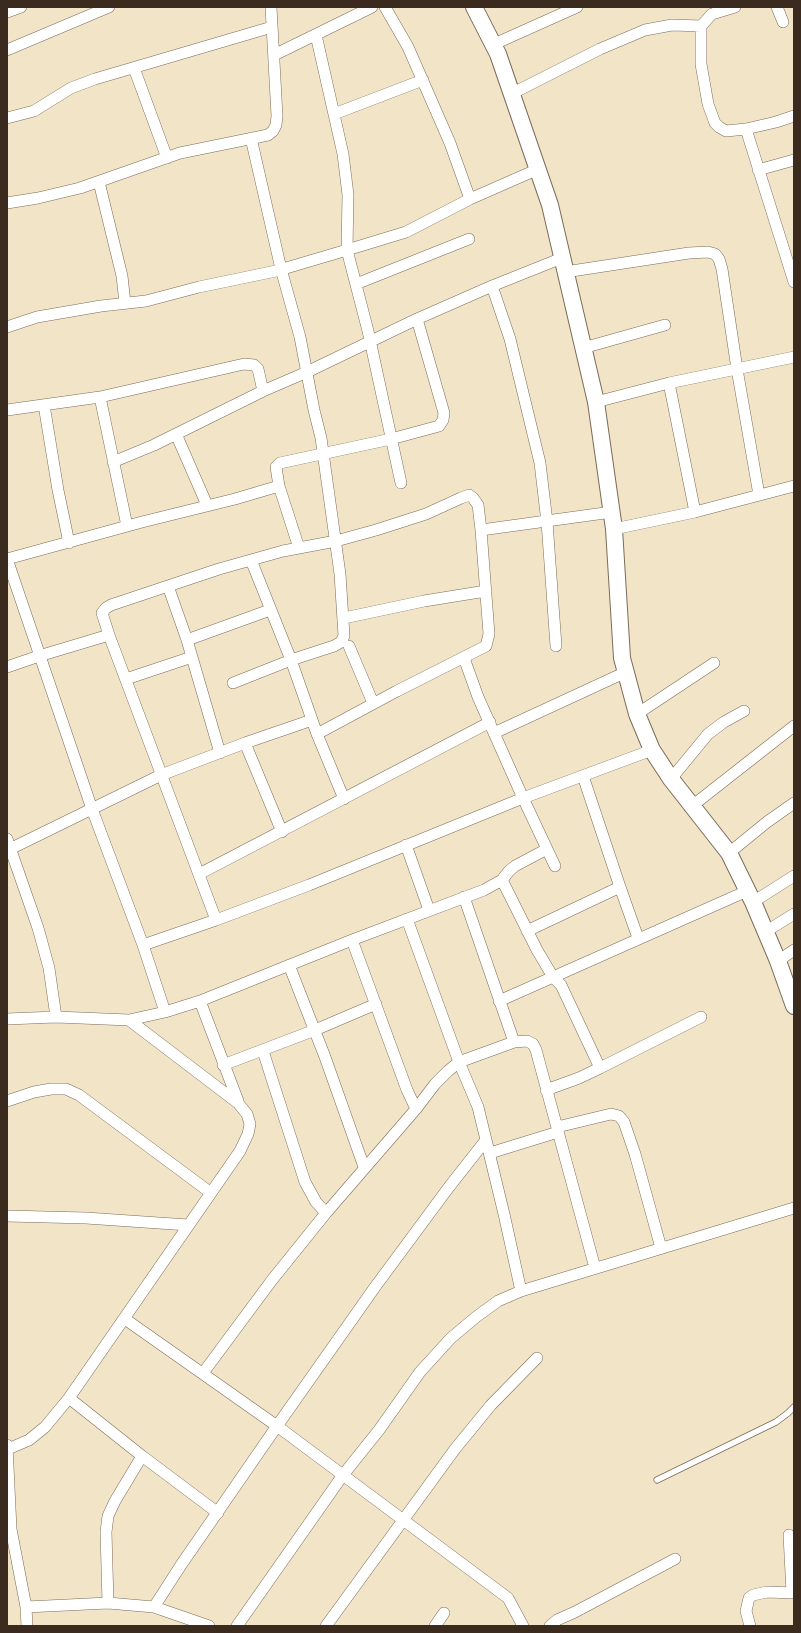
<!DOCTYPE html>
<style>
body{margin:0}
#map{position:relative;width:801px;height:1633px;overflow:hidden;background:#f2e4c6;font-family:"Libre Bodoni",serif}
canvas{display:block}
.frame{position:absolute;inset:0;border:8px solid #3b2a1e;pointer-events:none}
</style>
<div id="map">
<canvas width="801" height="1633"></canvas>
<div class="frame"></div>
</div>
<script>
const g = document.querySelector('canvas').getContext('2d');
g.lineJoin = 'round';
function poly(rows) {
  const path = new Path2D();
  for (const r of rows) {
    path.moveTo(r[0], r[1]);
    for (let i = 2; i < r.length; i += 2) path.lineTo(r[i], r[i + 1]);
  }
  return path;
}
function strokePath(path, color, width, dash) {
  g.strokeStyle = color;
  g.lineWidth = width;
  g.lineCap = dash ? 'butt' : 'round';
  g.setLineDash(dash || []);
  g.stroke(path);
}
const service = poly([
 [657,1480,776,1422,788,1413,794,1407]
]);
const minor = poly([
 [385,7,408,47,450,143,470,199],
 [735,7,712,14,701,26,701,64,708,104,715,123,719,127,726,131,746,129,776,122,794,116],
 [777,7,783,22],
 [7,12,21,7],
 [316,35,343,154,348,195,347,250,368,331,401,483],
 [492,45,577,7],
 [7,50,109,7],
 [274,55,372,7],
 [134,68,167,158],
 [511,94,600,49,645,30,672,25,701,26],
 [334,114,423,80],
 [7,118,34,111,71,88,95,79,272,27],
 [746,129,794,282],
 [758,170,794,160],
 [99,182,122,276,125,303],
 [7,203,38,198,80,188,180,153,268,135,273,131,276,125,277,116,271,7],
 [565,272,689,253,708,252,715,254,719,259,722,269,737,369,759,495],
 [356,284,469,239],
 [492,286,510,339,540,463,547,522,556,646],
 [7,327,37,317,101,306,146,301,199,287,276,271,347,250,406,232,470,199,536,170],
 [583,348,665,325],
 [669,383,695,512],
 [100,397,127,526],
 [596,402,669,383,794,357],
 [44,405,58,490,69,543],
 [7,410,100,397,244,364,254,365,258,369,263,391],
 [176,434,207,505],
 [113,462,154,445,263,391,307,372,417,319,492,286,562,258],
 [614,529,695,512,794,486],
 [481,530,612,512],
 [299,548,279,486,276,467,280,463,391,439,439,426,443,420,444,413,417,319],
 [7,559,92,809,143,945,165,1012],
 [7,559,142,522,235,499,279,486],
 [251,560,291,660,317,734,344,799],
 [168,586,187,640,220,753],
 [344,618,424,601,486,591],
 [187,640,270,610],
 [349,646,373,703],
 [464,658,478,697,523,798,555,866],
 [7,667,39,656,109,635],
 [126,679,192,657],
 [233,683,291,660,334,646,341,642,344,636,340,574,321,438,314,410,300,337,281,269,251,138],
 [637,714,714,663],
 [494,733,626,672],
 [245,743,282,832],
 [583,776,620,887,638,938],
 [671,779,708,734,724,722,744,711],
 [692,806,794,726],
 [7,839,38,928,49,968,56,1017],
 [406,845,429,910],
 [10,849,161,775,245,743,312,720],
 [729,853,767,822,794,803],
 [199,874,490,722],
 [502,880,537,950,553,977,561,985,600,1068],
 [464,897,514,1042],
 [753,902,794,876],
 [407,919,459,1062,478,1107,504,1214,521,1291],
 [216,920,109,635,102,613,106,608,111,605,219,569,283,551,336,541,376,530,426,514,461,498,469,495,473,498,478,505,481,530,489,634,486,646,397,691,317,734],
 [527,931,620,887],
 [765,932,794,914],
 [352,940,407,1090,416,1109],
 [143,945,216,920,309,885,523,798,652,750],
 [778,961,794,950],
 [289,965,325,1057,364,1167],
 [200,1001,238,1101],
 [499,1001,747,891],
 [7,1019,56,1017,129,1020,165,1012,200,1001,352,940,484,890,502,880,509,871,515,866,547,849],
 [263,1051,305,1182,316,1202,326,1213],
 [223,1065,315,1030,376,1004],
 [546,1090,579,1078,600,1068,701,1017],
 [7,1101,34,1092,51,1089,66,1089,79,1095,211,1193],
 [557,1127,611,1114,619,1116,624,1122,635,1154,661,1248],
 [490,1153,558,1132],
 [7,1216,86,1218,188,1225],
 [125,1319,277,1426,508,1598,523,1626],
 [203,1373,272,1280,326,1213,416,1109,435,1084,448,1071,459,1062,514,1042,527,1041,533,1044,536,1050,595,1268],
 [69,1398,142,1456,218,1513],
 [7,1445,11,1529,26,1607,27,1626],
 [8,1449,29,1440,45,1427,69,1398,240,1151,248,1134,250,1124,247,1114,238,1103,129,1020],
 [789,1535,792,1593],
 [108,1603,106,1532,108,1516,115,1501,142,1456],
 [26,1607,108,1603,154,1607,209,1626],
 [154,1607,181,1565,277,1426,375,1287,449,1187,486,1140],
 [237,1626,343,1475,379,1430,420,1372,451,1338,476,1317,498,1301,521,1291,794,1208],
 [326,1626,455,1449,491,1405,537,1358],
 [435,1626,444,1613],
 [550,1626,557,1620,575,1612,675,1559],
 [750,1626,746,1611,749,1598,753,1595,767,1592,794,1593]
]);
const secondary = poly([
 [474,7,498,54,550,205,596,402,614,529,622,658,637,714,652,750,671,779,729,853,753,902,778,961,794,1006]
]);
strokePath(service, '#7b6b59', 7);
strokePath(minor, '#7b6b59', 12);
strokePath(secondary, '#7b6b59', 18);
strokePath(service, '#fff', 5.5);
strokePath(minor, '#fff', 11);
strokePath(secondary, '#fff', 16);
</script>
